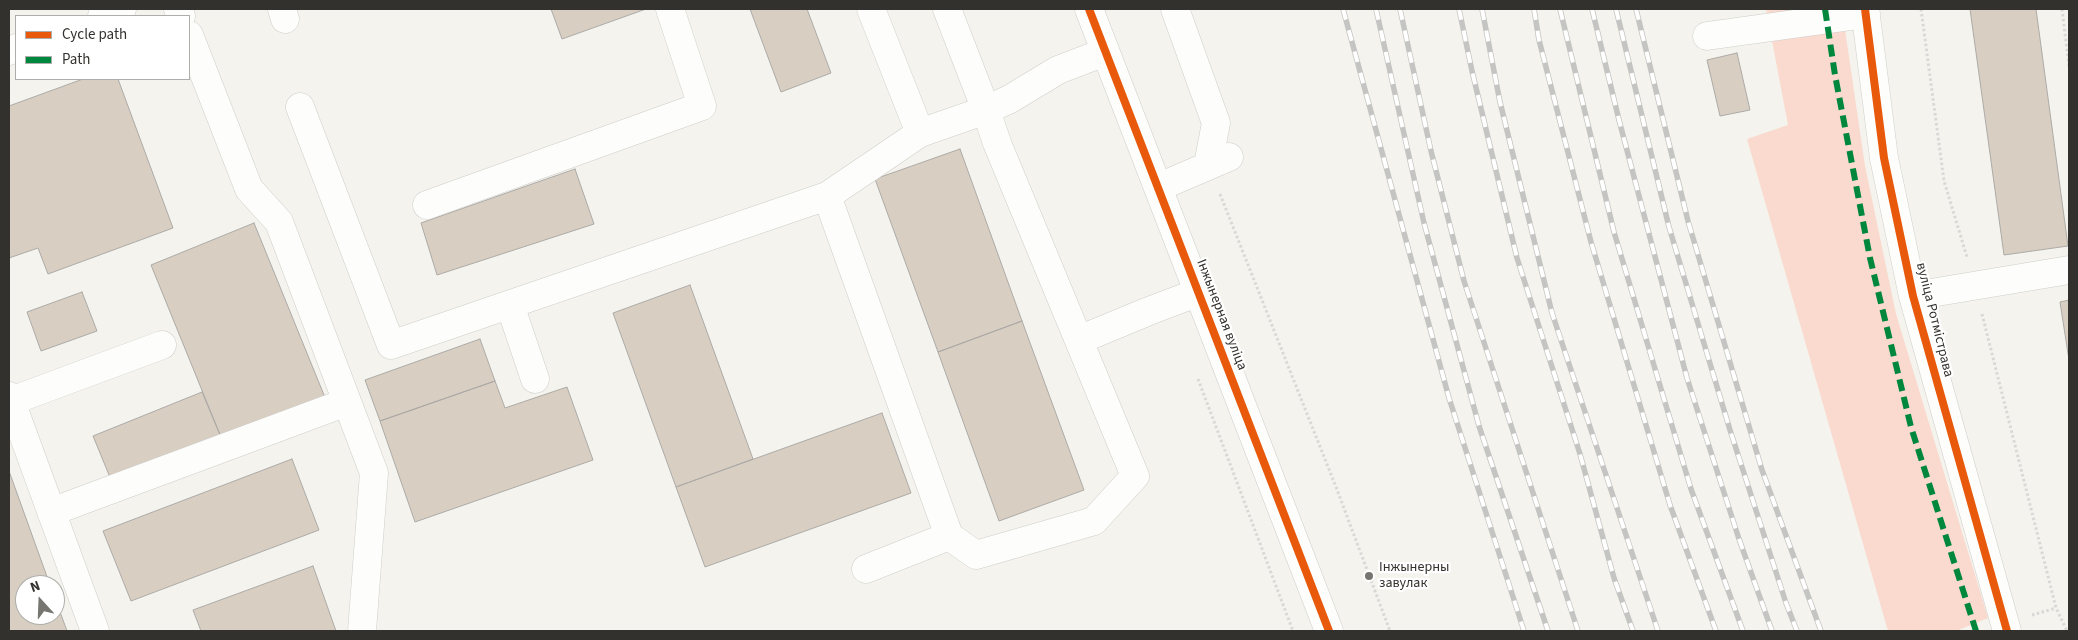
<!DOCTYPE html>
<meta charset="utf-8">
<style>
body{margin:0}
#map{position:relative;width:2078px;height:640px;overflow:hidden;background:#f4f3ed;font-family:"Source Sans 3",sans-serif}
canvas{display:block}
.frame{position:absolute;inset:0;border:10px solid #32312d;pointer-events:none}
.legend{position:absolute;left:15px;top:15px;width:175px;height:65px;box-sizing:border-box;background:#fff;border:1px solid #adadab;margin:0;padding:6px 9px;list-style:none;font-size:15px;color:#32312d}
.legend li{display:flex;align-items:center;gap:10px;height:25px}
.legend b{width:25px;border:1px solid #adadab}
.north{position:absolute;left:15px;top:575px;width:50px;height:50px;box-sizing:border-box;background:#fff;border:1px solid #adadab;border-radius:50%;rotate:340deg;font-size:14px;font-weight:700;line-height:20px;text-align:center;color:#32312d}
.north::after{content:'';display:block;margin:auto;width:18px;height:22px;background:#767570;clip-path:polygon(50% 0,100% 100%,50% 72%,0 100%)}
</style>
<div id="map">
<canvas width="2078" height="640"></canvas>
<div class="frame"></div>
<ul class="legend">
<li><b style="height:6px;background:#e8590c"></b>Cycle path</li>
<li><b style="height:6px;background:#00873e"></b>Path</li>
</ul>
<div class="north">N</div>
</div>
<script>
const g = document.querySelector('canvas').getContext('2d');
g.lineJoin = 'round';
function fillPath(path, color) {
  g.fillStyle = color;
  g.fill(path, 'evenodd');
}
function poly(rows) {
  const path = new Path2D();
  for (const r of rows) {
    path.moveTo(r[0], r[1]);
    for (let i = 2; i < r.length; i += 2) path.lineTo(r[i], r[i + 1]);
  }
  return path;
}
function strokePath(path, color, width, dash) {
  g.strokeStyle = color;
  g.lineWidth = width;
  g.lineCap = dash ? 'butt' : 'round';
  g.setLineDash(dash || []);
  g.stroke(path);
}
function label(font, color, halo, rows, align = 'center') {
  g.font = font + ' "Source Sans 3",sans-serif';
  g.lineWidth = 4.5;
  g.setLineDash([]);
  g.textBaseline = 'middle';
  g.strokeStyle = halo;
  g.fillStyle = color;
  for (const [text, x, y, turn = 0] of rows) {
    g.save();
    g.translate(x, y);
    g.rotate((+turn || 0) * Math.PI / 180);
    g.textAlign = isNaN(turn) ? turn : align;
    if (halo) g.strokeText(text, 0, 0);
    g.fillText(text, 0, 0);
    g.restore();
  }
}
fillPath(poly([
 [1766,9,1842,9,1865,166,1896,314,1988,618,1956,631,1888,631,1747,139,1788,125]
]), '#fadace');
const building = poly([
 [551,9,646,9,562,39,551,9],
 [750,9,807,9,831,73,781,92,750,9],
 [1970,9,2036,9,2068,246,2004,255,1970,9],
 [1737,53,1750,110,1720,116,1707,60,1737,53],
 [83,79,118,79,173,228,48,274,38,248,9,258,9,106,83,79],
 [960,149,1022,321,938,352,875,179,960,149],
 [575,169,594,224,437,275,421,223,575,169],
 [254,223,326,400,223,442,151,265,254,223],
 [690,285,753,459,676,487,613,313,690,285],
 [82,292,97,331,41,351,27,312,82,292],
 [2069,300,2069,360,2060,302,2069,300],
 [1022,321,1084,490,999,521,938,352,1022,321],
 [480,339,495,381,380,421,365,380,480,339],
 [495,381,505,408,567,387,593,460,415,522,380,421,495,381],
 [202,392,223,442,114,487,93,436,202,392],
 [882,413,911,493,705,567,676,487,882,413],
 [292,459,319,530,131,601,103,531,292,459],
 [9,471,50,585,25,585,25,615,55,615,55,598,67,631,9,631,9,471],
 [313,566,336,631,201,631,193,610,313,566]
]);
fillPath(building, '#d8cec2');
strokePath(building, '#acaaa7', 1);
const minor = poly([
 [178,9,181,16],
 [282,9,285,19],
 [871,9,920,133],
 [1089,9,1329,631],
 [1175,9,1216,123,1208,165],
 [1865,9,1884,158,1913,296,2007,631],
 [102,16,122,9],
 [189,35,249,189,279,222,374,473,362,631],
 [1707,36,1866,14],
 [9,51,16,48],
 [300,107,391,345,827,196,920,133,986,110,947,9],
 [1159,187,1229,157],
 [827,196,949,536,866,569],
 [427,205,702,106,670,9],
 [1913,296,2069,270],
 [510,305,535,379],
 [1079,340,1149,311,1199,292],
 [9,396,95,631],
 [11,401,162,345],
 [51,512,347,402],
 [949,536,976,555,1094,521,1135,476,997,143,986,110,1010,99,1058,70,1105,52]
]);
strokePath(minor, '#cfceca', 29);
strokePath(poly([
 [1921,9,1944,181,1967,257],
 [2062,9,2069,66],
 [1220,194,1336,487,1390,631],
 [1982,314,2056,608,2067,631],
 [1198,379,1293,631],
 [2032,615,2056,608]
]), '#d9d8d6', 3, [2.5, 2.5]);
strokePath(minor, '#fdfdfc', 28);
const rail = poly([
 [1343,9,1449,398,1524,631],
 [1376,9,1424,223,1479,426,1548,631],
 [1400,9,1431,151,1464,281,1578,631],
 [1459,9,1472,71,1517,258,1580,454,1614,578,1633,631],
 [1482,9,1500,102,1552,313,1658,631],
 [1534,9,1539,40,1591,242,1670,505,1716,631],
 [1560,9,1614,232,1691,489,1743,631],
 [1592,9,1619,120,1687,378,1739,539,1772,631],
 [1616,9,1669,227,1730,430,1786,603,1797,631],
 [1636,9,1688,221,1762,470,1821,631]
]);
strokePath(rail, '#c4c4c2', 5.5);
strokePath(rail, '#fff', 4, [11]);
strokePath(poly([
 [1825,9,1835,75,1870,258,1911,427,1976,631]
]), '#00873e', 6, [12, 6]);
strokePath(poly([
 [1089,9,1329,631],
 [1865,9,1884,158,1913,296,2007,631]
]), '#e8590c', 8);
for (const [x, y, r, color] of [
 [1369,576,5,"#767570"]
]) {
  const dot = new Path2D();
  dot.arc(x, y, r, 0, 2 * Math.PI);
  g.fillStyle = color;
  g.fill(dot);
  strokePath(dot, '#fff', 2);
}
label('14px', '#32312d', '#fff', [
 ["Інжынерная вуліца",1221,315,69],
 ["вуліца Ротмістрава",1934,320,76]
]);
label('14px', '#32312d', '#fff', [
 ["Інжынерны",1379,568],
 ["завулак",1379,584]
], 'left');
</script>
